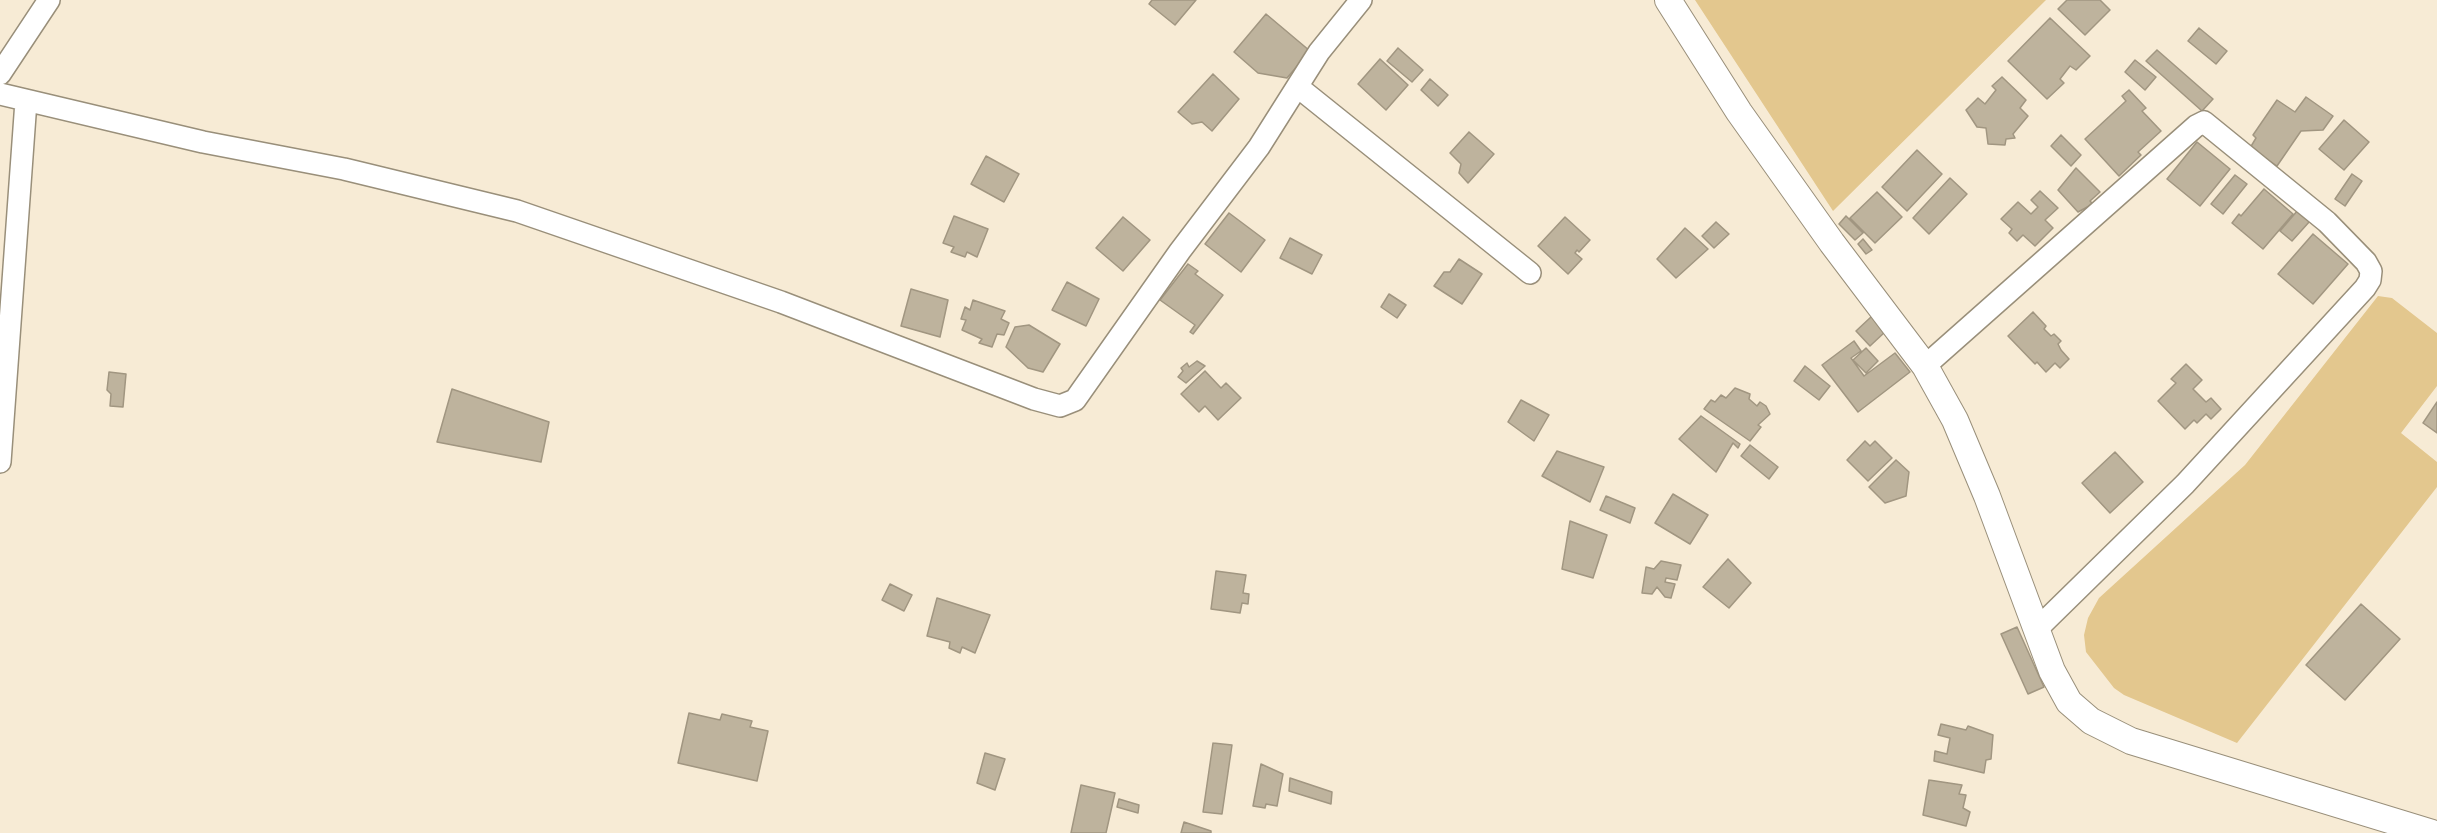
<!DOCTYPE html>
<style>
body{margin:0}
canvas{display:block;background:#f7ebd5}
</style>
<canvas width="2437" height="833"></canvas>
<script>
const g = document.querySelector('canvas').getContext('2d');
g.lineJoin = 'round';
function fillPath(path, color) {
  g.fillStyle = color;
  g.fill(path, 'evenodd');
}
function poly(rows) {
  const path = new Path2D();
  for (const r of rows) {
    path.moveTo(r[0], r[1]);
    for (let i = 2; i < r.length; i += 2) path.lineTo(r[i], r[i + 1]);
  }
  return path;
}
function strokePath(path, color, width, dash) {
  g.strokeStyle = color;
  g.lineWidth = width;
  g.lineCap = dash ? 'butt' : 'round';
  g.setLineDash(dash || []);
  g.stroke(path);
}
fillPath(poly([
 [1695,0,2046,0,1833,211],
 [2378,296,2392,298,2437,333,2437,386,2401,433,2437,462,2437,487,2237,743,2124,695,2114,688,2086,652,2084,635,2088,618,2099,598,2245,465]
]), '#e3c78e');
const building = poly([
 [1152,0,1196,0,1175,25,1149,4,1152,0],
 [2067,0,2100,0,2110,10,2085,35,2058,9,2067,0],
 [1266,14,1310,51,1287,78,1258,73,1234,52,1266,14],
 [2050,18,2090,56,2076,70,2070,66,2060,79,2064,83,2047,99,2008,61,2050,18],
 [2199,28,2227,51,2216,64,2188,41,2199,28],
 [1398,48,1423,70,1412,82,1387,61,1398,48],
 [2157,50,2213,99,2202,111,2146,61,2157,50],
 [1380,59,1408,85,1386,110,1358,84,1380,59],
 [2135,60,2156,77,2145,90,2125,72,2135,60],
 [1213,74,1239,99,1212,131,1202,122,1192,124,1178,112,1213,74],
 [2002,77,2026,100,2020,108,2028,116,2013,134,2015,138,2006,139,2005,145,1988,144,1986,128,1977,127,1966,110,1978,98,1985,104,1996,90,1992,86,2002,77],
 [1430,79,1448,95,1438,106,1421,90,1430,79],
 [2129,90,2146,108,2142,111,2161,131,2138,152,2141,155,2119,176,2085,139,2126,101,2122,96,2129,90],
 [2306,97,2333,116,2323,130,2301,131,2277,166,2250,148,2256,138,2253,135,2277,100,2295,112,2306,97],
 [2344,120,2369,142,2344,170,2319,149,2344,120],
 [1469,132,1494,154,1468,183,1459,173,1461,164,1450,153,1469,132],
 [2061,135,2081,155,2071,166,2051,146,2061,135],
 [2197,142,2230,169,2200,206,2167,179,2197,142],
 [1917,150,1942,174,1907,211,1882,187,1917,150],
 [986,156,1019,174,1004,202,971,184,986,156],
 [2076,168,2100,192,2090,201,2093,204,2078,212,2058,190,2076,168],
 [2352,174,2362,181,2345,206,2335,199,2352,174],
 [2235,175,2247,184,2223,214,2211,204,2235,175],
 [1950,178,1967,194,1929,234,1913,218,1950,178],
 [2264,189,2293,214,2263,249,2232,223,2239,214,2241,216,2264,189],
 [2040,191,2058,208,2045,220,2053,228,2035,246,2023,235,2017,241,2009,233,2012,229,2001,219,2018,202,2031,214,2038,207,2031,200,2040,191],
 [1877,192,1902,217,1875,243,1850,218,1877,192],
 [2298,210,2310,221,2292,241,2280,231,2298,210],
 [1229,213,1265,240,1241,272,1205,244,1229,213],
 [954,216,988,229,977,257,967,252,965,257,951,252,954,247,943,243,954,216],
 [1846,216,1863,233,1855,240,1839,224,1846,216],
 [1123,217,1150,240,1123,271,1096,248,1123,217],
 [1565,217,1590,240,1579,252,1577,250,1575,253,1582,259,1568,274,1538,246,1565,217],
 [1716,222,1729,234,1714,248,1702,236,1716,222],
 [1685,228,1708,249,1676,278,1657,259,1685,228],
 [2313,234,2348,264,2313,304,2278,274,2313,234],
 [1290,238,1322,255,1312,274,1280,258,1290,238],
 [1863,239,1872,250,1866,254,1858,244,1863,239],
 [1459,259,1482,274,1462,304,1434,286,1444,272,1450,272,1459,259],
 [1188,264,1198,271,1195,274,1223,295,1193,334,1190,332,1195,325,1160,300,1188,264],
 [1067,282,1099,299,1086,326,1052,310,1067,282],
 [911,289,948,300,940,337,901,326,911,289],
 [1389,294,1406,305,1397,318,1381,307,1389,294],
 [973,300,1005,311,1001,319,1009,323,1004,335,997,334,992,347,979,343,982,339,962,330,966,320,961,319,965,307,970,310,973,300],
 [2033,312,2046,326,2044,329,2051,336,2054,334,2061,341,2058,344,2061,350,2069,359,2060,368,2055,363,2046,372,2037,362,2035,364,2008,336,2033,312],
 [1872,316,1886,331,1870,346,1856,331,1872,316],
 [1029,325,1060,344,1043,372,1028,368,1006,347,1015,327,1029,325],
 [1854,341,1861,351,1851,358,1864,376,1895,353,1910,372,1858,412,1822,365,1854,341],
 [1866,348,1878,361,1866,373,1853,360,1866,348],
 [1197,361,1205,366,1186,383,1178,377,1183,371,1181,368,1187,363,1189,367,1197,361],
 [2186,364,2202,380,2193,389,2206,402,2211,398,2221,409,2211,419,2206,414,2197,423,2194,420,2185,429,2158,401,2176,383,2171,379,2186,364],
 [1805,366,1830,386,1819,400,1794,381,1805,366],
 [1205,371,1221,388,1226,383,1241,398,1218,420,1205,406,1199,412,1181,394,1205,371],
 [109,372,126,374,123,407,110,406,111,394,107,390,109,372],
 [1735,388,1750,394,1749,399,1757,406,1760,402,1766,406,1770,414,1758,425,1761,427,1750,441,1704,409,1711,400,1715,402,1721,395,1726,398,1735,388],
 [452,389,549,422,541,462,437,442,452,389],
 [1521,400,1549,415,1534,441,1508,422,1521,400],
 [2437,402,2437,433,2423,423,2437,402],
 [1701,416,1740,444,1738,448,1733,443,1716,472,1679,439,1701,416],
 [1865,441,1870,446,1875,441,1892,458,1868,481,1847,460,1865,441],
 [1750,445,1778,467,1769,479,1741,456,1750,445],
 [1557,451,1604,467,1590,502,1542,476,1557,451],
 [2115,452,2143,482,2110,513,2082,483,2115,452],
 [1896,460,1909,472,1906,496,1885,503,1869,487,1896,460],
 [1673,494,1708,515,1690,544,1655,523,1673,494],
 [1606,496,1635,508,1630,523,1600,510,1606,496],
 [1570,521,1607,535,1593,578,1562,569,1570,521],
 [1728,559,1751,583,1729,608,1703,587,1728,559],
 [1661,561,1681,565,1677,580,1666,578,1665,582,1675,584,1671,598,1665,597,1657,587,1652,594,1642,593,1646,567,1654,569,1661,561],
 [1216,571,1246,575,1243,593,1249,594,1248,604,1242,603,1240,613,1211,609,1216,571],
 [890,584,912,595,904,611,882,600,890,584],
 [937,598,990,615,975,653,962,647,960,653,949,648,950,642,927,636,937,598],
 [2361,604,2400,639,2345,700,2306,665,2361,604],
 [2017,627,2044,687,2028,694,2001,634,2017,627],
 [689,713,720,720,722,714,752,721,750,727,768,731,757,781,678,763,689,713],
 [1941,724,1966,730,1968,726,1993,735,1991,759,1986,760,1984,773,1934,761,1935,751,1947,754,1950,738,1938,735,1941,724],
 [1213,743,1232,745,1222,814,1203,812,1213,743],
 [985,753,1005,759,995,790,977,783,985,753],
 [1261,764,1283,774,1277,806,1266,804,1265,808,1253,806,1261,764],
 [1290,778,1332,792,1331,804,1289,791,1290,778],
 [1929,780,1962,785,1959,794,1966,795,1963,808,1970,812,1966,826,1923,815,1929,780],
 [1081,785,1115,793,1106,833,1071,833,1081,785],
 [1119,799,1139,805,1138,813,1117,807,1119,799],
 [1184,822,1211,831,1211,833,1181,833,1184,822]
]);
fillPath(building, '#beb39d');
strokePath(building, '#a19681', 1.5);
const minor = poly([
 [0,74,49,0],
 [1298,87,1530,273],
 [0,94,203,142,344,169,517,211,781,302,1034,399,1060,406,1075,400,1180,251,1259,147,1319,52,1361,0],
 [1925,366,2196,126,2204,122,2327,222,2366,262,2371,271,2370,280,2365,288,2185,484,2036,630],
 [0,462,26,101]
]);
const major = poly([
 [1668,0,1739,112,1832,243,1925,366,1955,420,1987,496,2052,671,2069,702,2091,721,2131,741,2432,833]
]);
strokePath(minor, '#998f7a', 24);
strokePath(major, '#998f7a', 28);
strokePath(minor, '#fff', 21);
strokePath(major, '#fff', 26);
</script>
